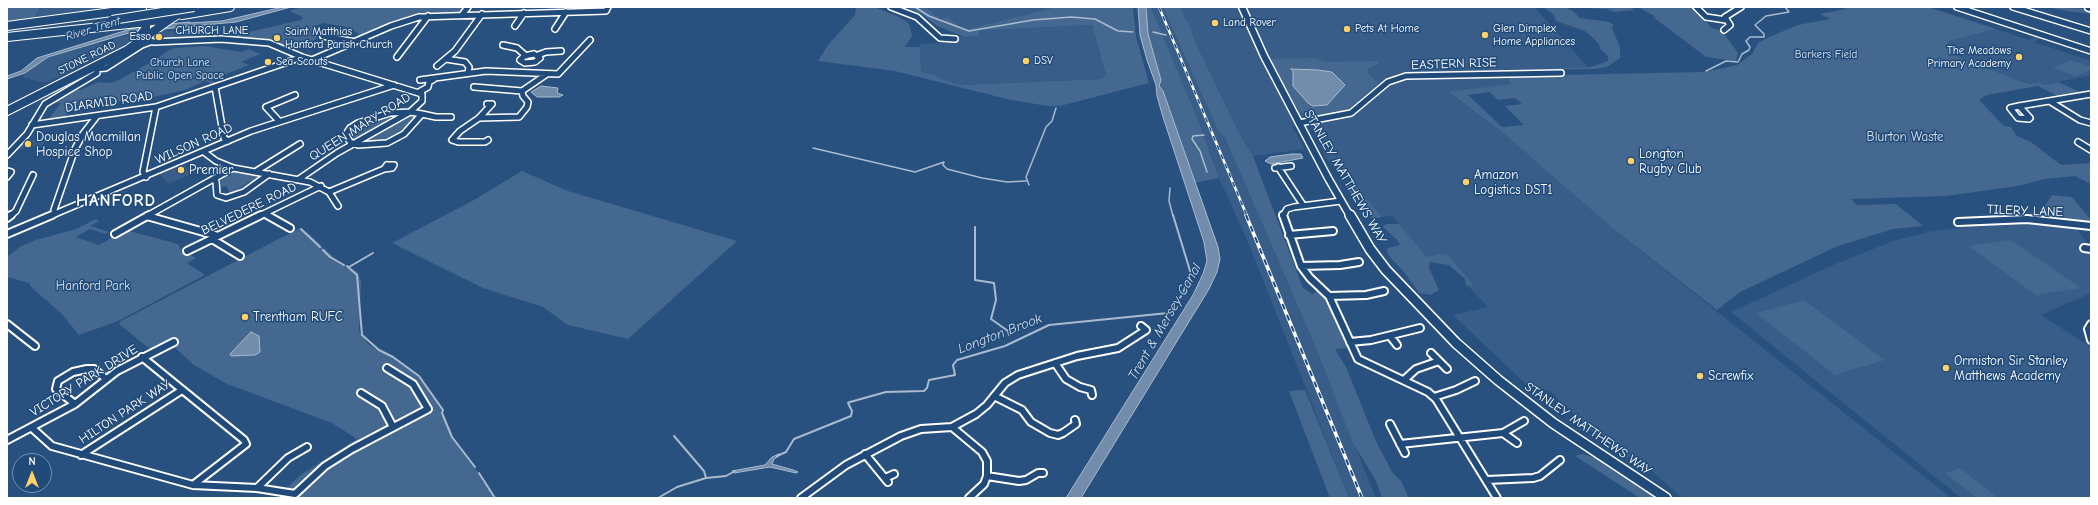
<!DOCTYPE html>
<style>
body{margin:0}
#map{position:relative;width:2098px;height:505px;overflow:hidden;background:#28517f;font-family:"Comic Neue",sans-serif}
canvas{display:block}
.frame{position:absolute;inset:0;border:8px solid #fff;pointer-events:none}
.north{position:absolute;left:12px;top:453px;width:40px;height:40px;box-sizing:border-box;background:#1f4a7a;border:1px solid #7992af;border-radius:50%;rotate:0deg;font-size:11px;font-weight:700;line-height:16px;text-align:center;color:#fff}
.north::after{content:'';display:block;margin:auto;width:14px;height:18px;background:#ffd166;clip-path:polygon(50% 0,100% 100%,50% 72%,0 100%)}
</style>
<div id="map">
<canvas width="2098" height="505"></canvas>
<div class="frame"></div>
<div class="north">N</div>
</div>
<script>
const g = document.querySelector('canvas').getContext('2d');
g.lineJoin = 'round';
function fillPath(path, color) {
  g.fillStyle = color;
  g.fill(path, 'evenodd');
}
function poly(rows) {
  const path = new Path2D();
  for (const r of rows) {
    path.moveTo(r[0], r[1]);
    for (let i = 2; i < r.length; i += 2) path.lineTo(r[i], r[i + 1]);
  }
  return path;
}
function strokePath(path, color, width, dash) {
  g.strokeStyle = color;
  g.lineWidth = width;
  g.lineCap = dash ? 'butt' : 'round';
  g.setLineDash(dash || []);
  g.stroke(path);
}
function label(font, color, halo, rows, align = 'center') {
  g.font = font + ' "Comic Neue",sans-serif';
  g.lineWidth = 3;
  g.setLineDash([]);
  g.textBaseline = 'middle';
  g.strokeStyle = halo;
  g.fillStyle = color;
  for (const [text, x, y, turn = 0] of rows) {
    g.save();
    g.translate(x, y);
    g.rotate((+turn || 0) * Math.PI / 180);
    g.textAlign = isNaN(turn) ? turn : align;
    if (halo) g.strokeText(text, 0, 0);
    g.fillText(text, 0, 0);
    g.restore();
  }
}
fillPath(poly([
 [40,7,125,7,34,20],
 [925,7,1056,7,967,29,962,28,948,17,940,19],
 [1151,7,1170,7,1213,119,1224,136,1238,168,1316,348,1376,498,1349,498,1248,242,1219,178,1198,120],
 [1179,7,1534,7,1588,67,1506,70,1510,84,1450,93,1502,132,1611,227,1951,498,1682,498,1636,456,1625,458,1612,451,1550,391,1529,387,1453,315,1488,307,1468,286,1474,285,1446,253,1427,257,1392,216,1382,217,1345,173,1339,174,1326,158,1310,125,1292,127,1305,149,1253,156,1239,133],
 [1092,25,1106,75,1101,79,960,85,938,78,935,75,921,72,920,44,956,42,955,37,979,36,979,31,989,30],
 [160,29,170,31,217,29,206,39,148,40],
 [1996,29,2029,40,2036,35,2042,37,2034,42,2091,61,2091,75,2044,85,2038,82,2028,84,1950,54,1960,51,1948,46,1947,43,1949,41],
 [133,33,137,33,133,39,108,55,87,62,73,69,71,72,45,83,22,77,41,61,48,57,95,43,110,44,115,39],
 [46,138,43,145,17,150,24,141],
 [183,164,192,174,168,184,160,174],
 [1994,223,2028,223,2076,227,2089,246,2079,245,2083,250,2091,254,2091,293,2041,315,2091,347,2091,498,1961,498,1731,312,1833,265,1893,241,1928,232]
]), '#375d88');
fillPath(poly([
 [7,7,40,7,34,20,7,24],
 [302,7,465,7,458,13,421,15,398,21,362,37,351,28,324,23,315,26,320,30,316,39,292,51,281,45,267,40,227,37,301,20,303,17,289,11],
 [856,7,874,7,897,16,907,22,910,26,912,36,905,47,920,47,921,72,935,75,938,78,960,85,1101,79,1106,75,1092,25,989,30,979,31,979,36,965,37,937,26,922,14,906,7,925,7,940,19,948,17,962,28,967,29,1056,7,1133,7,1136,37,1149,83,1060,106,1048,106,1011,100,895,71,818,61,828,45,855,15],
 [1146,7,1151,7,1198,120,1219,178,1194,183,1163,91,1159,86,1161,80,1148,34],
 [1163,7,1181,8,1184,17,1189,24,1194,39,1239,133,1253,156,1303,288,1312,294,1318,291,1326,299,1347,348,1335,349,1346,367,1375,439,1392,472,1401,481,1409,498,1382,498,1376,481,1352,441,1316,348,1238,168,1224,136,1218,130],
 [1543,7,1564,7,1573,11,1580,18,1610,22,1613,25,1612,28,1620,47,1620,58,1607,67,1594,69,1508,70,1591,67,1608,61,1608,56,1600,49,1599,44,1592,37,1585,31,1556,21,1554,15],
 [1569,7,1631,7,1634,10,1614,12,1607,9],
 [1638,7,1692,7,1712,28,1723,32,1738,53,1736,61,1706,57,1653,17,1656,17],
 [1845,7,1928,7,1996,29,1949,41,1947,43,1949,46,1961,51,1950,54,2028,84,2039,82,2044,85,2058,82,2082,93,2061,98,2038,86,1987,95,1979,100,2004,126,2011,127,2017,136,2031,142,2061,165,2091,163,2091,184,2075,176,2045,179,2018,186,1946,196,1852,199,1856,205,1896,204,1923,226,1893,229,1838,246,1740,292,1717,310,1611,227,1502,132,1449,92,1510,84,1508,76,1704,72,1724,68,1737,65,1752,54,1758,43,1769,37,1798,25,1830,19,1820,14,1845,9],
 [1490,92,1498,100,1515,98,1522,104,1505,106,1524,125,1502,127,1468,95],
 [2046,7,2091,9,2091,14,2067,11],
 [205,46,241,52,249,49,260,54,241,62,249,65,211,80,218,84,215,86,206,81,185,90,149,98,72,106,64,118,47,121,61,103,50,103,73,89,80,90,99,82,109,83,117,81,155,60,167,51,175,48],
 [1311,58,1329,62,1377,61,1379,64,1369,68,1367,72,1378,83,1347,110,1340,112,1322,115,1300,113,1270,59],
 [2071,60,2091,67,2091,70,2076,76,2053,68],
 [404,114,354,141,353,141,351,131,359,124,387,115],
 [411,114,415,115,416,117,401,134,385,142,361,143,360,141],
 [237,171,263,176,254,182,249,182,238,189,242,190,232,196,223,196,229,192,227,186,220,187,221,179,227,174],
 [522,171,568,191,737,241,628,339,568,325,543,307,483,288,392,243,474,200],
 [1348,181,1352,181,1382,217,1373,219,1371,217,1346,188,1345,184],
 [2052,195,2072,197,2091,220,2091,223,2046,217,2043,213,2044,208],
 [96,219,99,221,90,226,109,232,105,234,90,229,76,237,99,245,126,230,178,244,182,251,196,258,187,263,205,275,118,321,79,335,61,313,31,287,29,283,7,277,7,257,21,246,36,240,76,229],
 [1388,224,1399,224,1427,257,1446,253,1474,285,1466,286,1465,279,1449,265,1430,262,1429,268,1439,290,1431,295,1419,293,1404,272,1388,255,1387,250,1388,248,1400,245,1397,240,1384,228,1383,226],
 [298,229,302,229,309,234,340,263,358,272,361,282,359,331,369,345,389,356,392,355,419,376,443,410,442,413,452,437,475,467,483,482,488,485,495,498,277,498,299,476,357,439,332,423,227,384,194,365,169,342,151,350,119,324,121,321],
 [2011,240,2081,288,2036,295,1968,246],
 [1804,300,1885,360,1835,375,1756,313],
 [1305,390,1349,498,1330,498,1289,391],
 [1582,454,1596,458,1658,498,1640,498,1575,456],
 [1960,468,1998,498,1977,498,1945,473]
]), '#446890');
const water = poly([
 [283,7,291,7,236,22,132,32,48,57,25,73,7,79,7,76,21,71,37,58,137,27,190,22,189,23,222,21,283,7],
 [1138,7,1146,7,1148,34,1161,80,1159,86,1163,91,1218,247,1220,259,1217,272,1209,289,1084,493,1081,498,1066,498,1193,295,1203,274,1207,261,1204,242,1163,117,1157,96,1156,85,1147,60,1140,35,1138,7],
 [1291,69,1318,70,1332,72,1345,85,1327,105,1313,106,1308,103,1293,86,1293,71,1291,69],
 [541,86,558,88,557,93,563,95,559,97,537,97,531,92,541,86],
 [1292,154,1301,154,1303,158,1271,164,1265,161,1270,157,1292,154],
 [251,332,259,336,260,352,255,355,231,356,230,354,251,332],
 [779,454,779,456,774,459,772,464,793,470,798,472,796,473,770,467,734,473,732,471,765,465,772,457,779,454]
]);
fillPath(water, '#718dab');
strokePath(water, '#aabbcd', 1);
strokePath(poly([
 [915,7,929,16,969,31,1033,20,1071,17,1095,19,1118,31,1133,32],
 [1153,32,1166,35],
 [1706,71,1726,61,1738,62,1742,54,1749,50,1750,47,1746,41,1750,37,1764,37,1764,34,1755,25,1766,16,1789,12,1785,7],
 [1204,135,1193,136,1192,139,1200,151,1207,172],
 [813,148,915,172,944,162,943,165,947,169,982,178,1007,182,1026,181],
 [1029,185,1026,177,1046,127,1052,121,1056,108],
 [1170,188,1169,201,1173,216]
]), '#aabbcd', 1.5);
strokePath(poly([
 [975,227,975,280,994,283,996,300,991,319,1008,331,1009,335],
 [301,229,320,247],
 [323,250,330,257,344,265],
 [347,266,357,275,362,335,379,350,393,357,419,376,443,410,442,413,452,437,475,467],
 [349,267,373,253],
 [674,436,704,471,706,478],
 [777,456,786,452,794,439,851,416,852,411,848,403,850,402,886,392,924,391,927,388,929,380,955,375,953,365,957,360,1005,346,1049,325,1168,313,1182,295,1191,274,1173,215],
 [479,473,495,498],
 [658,498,677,487,706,478,726,476,735,471]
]), '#aabbcd', 2);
const minorFar1 = poly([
 [891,7,917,17,940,38,955,39],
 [1696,7,1706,17,1726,20],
 [1957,7,2091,51],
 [2013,7,2091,31],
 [2088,8,2091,9],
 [462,15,468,7],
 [515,26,524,13],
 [555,29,566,12],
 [1724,30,1730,25,1725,17,1741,7],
 [323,36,355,42],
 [143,40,154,42,221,39,269,43,302,57,422,94,422,101,410,112,337,153,299,179],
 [503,45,517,48,526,56],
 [534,54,540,58,535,62,525,63,520,60,524,56,534,54],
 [538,55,546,52,561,51],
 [397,57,428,16],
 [446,59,465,62,469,67,468,73],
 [312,60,391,26,419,17,606,11,608,7],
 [437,66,455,51,482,14],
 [95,69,106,68,142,45,150,42],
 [420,80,486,71,558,74,590,40],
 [215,87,224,138,228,141],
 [474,87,522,91],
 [419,92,428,87,429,82,434,79],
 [2051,102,2080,120,2091,123],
 [487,104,492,104,479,118,460,131,452,140,458,142,485,142,488,140],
 [2019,106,2030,118,2029,119,2018,118,2010,108,2019,106],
 [2019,106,2091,94],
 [410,112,422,114,404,134,387,143,358,145,350,142,346,134,350,128,358,123,390,113,410,112],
 [422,114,436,117,451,117],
 [479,118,519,117,527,107,528,102,523,96,522,91,547,74],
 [279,121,266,107,295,95],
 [1299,123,1351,113,1388,82,1406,76,1561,73],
 [32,125,156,107,302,57],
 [2078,142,2091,150],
 [204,152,216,161,233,168,310,182,329,192,338,206],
 [7,155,27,134,45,104,97,73,97,70],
 [387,165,394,165,392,168,384,169,387,165],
 [1278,167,1303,205],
 [1275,168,1291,166],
 [7,171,11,172,7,177],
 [255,172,300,144],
 [146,177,143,172,156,107],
 [213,180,216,181,217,195,226,198,244,192,269,174],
 [329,192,384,169],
 [55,214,54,210,75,149,83,134,97,116],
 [265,214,269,216],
 [10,216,16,211,33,175],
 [50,216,251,131,394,85],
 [147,216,233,168],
 [259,216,321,186],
 [1283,216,1287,209,1294,207,1341,201]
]);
const minor = poly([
 [267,215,290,228],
 [1283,215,1301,266,1310,278,1329,296,1358,359,1428,392,1436,399,1497,498],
 [147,216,218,236],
 [7,218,11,215],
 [1958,222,2027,219,2091,226],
 [7,234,52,215],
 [115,234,149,215],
 [1289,235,1333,231],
 [212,239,240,256],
 [2084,248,2091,249],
 [187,251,261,215],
 [1301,266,1340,265,1359,262],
 [1329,296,1366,295,1384,291],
 [7,324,35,346],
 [2091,324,2088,329,2091,340],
 [1390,336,1397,345],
 [1350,342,1371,340,1420,328],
 [1431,353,1447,369],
 [142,357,244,440,246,444,193,485],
 [1055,363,1066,379,1080,387,1091,390,1092,395],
 [1404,380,1416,369,1439,361],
 [361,393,382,406,393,427],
 [994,396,1022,410,1031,422,1050,433,1058,435,1063,433,1076,424,1075,420],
 [1434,397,1456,390,1475,381],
 [75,404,56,389,58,381,73,372,87,369,94,369,106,379],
 [1390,424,1405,453],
 [952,427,982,452,987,461,987,476,984,484,969,498],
 [32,428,52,446,193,485,257,488,295,494,325,466,352,449,428,409,413,384,387,368],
 [1503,433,1517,443],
 [7,440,75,404,117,371,174,342],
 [1400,444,1503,433,1524,421],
 [865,454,888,482],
 [81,455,182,390],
 [987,476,1019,481,1026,480,1038,473,1043,473],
 [885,478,894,474],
 [1487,480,1533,478,1540,476,1560,460],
 [257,488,288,458,307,447],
 [801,498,846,465,901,436,921,429,952,427,976,414,987,405,1005,383,1018,375,1077,356,1118,348,1146,330,1141,326]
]);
const majorFar1 = poly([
 [1242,7,1264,56,1328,178,1350,216]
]);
const major = poly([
 [1350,215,1370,249,1386,270,1456,343,1498,380,1553,423,1666,498]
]);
const highway = poly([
 [182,15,230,7],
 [139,23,172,18,190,7],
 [7,26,142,8],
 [7,37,138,23],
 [138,38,146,28,146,25,142,23],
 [7,111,127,50,172,18]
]);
strokePath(minorFar1, '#fff', 8);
strokePath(minor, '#fff', 10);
strokePath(majorFar1, '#fff', 9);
strokePath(major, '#fff', 12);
strokePath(highway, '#fff', 10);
strokePath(minorFar1, '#1f4a7a', 5);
strokePath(minor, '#1f4a7a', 6);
strokePath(majorFar1, '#1f4a7a', 6);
strokePath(major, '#1f4a7a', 9);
strokePath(highway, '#1f4a7a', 8);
const railFar1 = poly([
 [1159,7,1247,216]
]);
const rail = poly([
 [1246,215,1362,498]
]);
strokePath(railFar1, '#fff', 2.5);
strokePath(rail, '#fff', 3.5);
strokePath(railFar1, '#1f4a7a', 1.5, [5]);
strokePath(rail, '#1f4a7a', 2, [6]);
const highwayBridge = poly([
 [112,20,194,7]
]);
strokePath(highwayBridge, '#fff', 10, []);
strokePath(highwayBridge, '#1f4a7a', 8);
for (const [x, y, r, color] of [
 [1215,23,4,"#ffd166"],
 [1347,29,4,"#ffd166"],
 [1485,35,4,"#ffd166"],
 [159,37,4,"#ffd166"],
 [277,38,4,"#ffd166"],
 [2019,57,4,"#ffd166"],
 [1026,61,4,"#ffd166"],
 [268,62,4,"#ffd166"],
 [28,144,4,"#ffd166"],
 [1631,161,4,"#ffd166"],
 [181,170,4,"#ffd166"],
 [1466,182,4,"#ffd166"],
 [245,317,4,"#ffd166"],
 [1946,368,4,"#ffd166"],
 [1700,376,4,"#ffd166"]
]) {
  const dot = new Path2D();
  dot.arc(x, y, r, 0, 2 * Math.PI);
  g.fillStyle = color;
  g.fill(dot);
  strokePath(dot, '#1f4a7a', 1.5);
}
label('11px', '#fff', '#1f4a7a', [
 ["Land Rover",1223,23],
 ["Pets At Home",1355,29],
 ["Glen Dimplex",1493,29],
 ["Home Appliances",1493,42],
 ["Saint Matthias",285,32],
 ["Hanford Parish Church",285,45],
 ["Esso",151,37,"right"],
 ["The Meadows",2011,51,"right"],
 ["Primary Academy",2011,64,"right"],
 ["DSV",1034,61],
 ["Sea Scouts",276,62]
], 'left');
label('11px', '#fff', '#1f4a7a', [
 ["CHURCH LANE",212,31],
 ["STONE ROAD",87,58,-26]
]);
label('11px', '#dae1e9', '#1f4a7a', [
 ["Barkers Field",1826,55],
 ["Church Lane",180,63],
 ["Public Open Space",180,76]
]);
label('italic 12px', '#d4dde6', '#1f4a7a', [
 ["River Trent",93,29,-17]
]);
label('13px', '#fff', '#1f4a7a', [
 ["EASTERN RISE",1454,64,-2],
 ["DIARMID ROAD",109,102,-8],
 ["QUEEN MARY ROAD",360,127,-32],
 ["WILSON ROAD",194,144,-24],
 ["STANLEY MATTHEWS WAY",1345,177,60],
 ["BELVEDERE ROAD",249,209,-26],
 ["TILERY LANE",2025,211,2],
 ["VICTORY PARK DRIVE",84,381,-32],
 ["HILTON PARK WAY",125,412,-33],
 ["STANLEY MATTHEWS WAY",1588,429,35]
]);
label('13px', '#fff', '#1f4a7a', [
 ["Douglas Macmillan",36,137],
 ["Hospice Shop",36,152],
 ["Longton",1639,154],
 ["Rugby Club",1639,169],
 ["Premier",189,170],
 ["Amazon",1474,175],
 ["Logistics DST1",1474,190],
 ["Trentham RUFC",253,317],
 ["Ormiston Sir Stanley",1954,361],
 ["Matthews Academy",1954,376],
 ["Screwfix",1708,376]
], 'left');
label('13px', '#dae1e9', '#1f4a7a', [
 ["Blurton Waste",1905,137],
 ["Hanford Park",93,286]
]);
label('italic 14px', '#d4dde6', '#1f4a7a', [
 ["Trent & Mersey Canal",1165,322,-60],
 ["Longton Brook",1000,334,-21]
]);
g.letterSpacing = '1px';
label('bold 17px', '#fff', '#1f4a7a', [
 ["HANFORD",116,201]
]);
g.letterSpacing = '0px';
</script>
